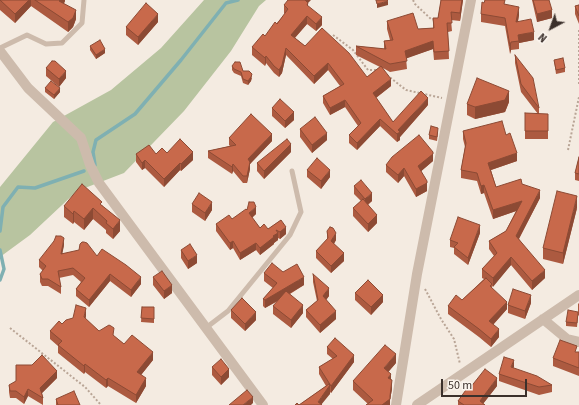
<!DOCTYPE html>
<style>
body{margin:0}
#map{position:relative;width:579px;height:405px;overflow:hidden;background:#f4ebe1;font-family:"Source Sans 3",sans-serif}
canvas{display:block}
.north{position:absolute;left:531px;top:8px;width:40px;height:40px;-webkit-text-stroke:3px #fbf5ee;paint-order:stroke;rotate:221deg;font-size:11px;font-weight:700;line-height:16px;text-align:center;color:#3b302b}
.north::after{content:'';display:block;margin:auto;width:14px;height:18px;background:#3b302b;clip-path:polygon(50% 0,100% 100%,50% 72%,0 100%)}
.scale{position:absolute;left:441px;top:379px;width:86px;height:18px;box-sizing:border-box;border:2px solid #3b302b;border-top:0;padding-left:5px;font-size:12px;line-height:14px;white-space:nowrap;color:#3b302b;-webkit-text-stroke:3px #fbf5ee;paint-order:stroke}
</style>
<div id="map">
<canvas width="579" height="405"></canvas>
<div class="north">N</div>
<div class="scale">50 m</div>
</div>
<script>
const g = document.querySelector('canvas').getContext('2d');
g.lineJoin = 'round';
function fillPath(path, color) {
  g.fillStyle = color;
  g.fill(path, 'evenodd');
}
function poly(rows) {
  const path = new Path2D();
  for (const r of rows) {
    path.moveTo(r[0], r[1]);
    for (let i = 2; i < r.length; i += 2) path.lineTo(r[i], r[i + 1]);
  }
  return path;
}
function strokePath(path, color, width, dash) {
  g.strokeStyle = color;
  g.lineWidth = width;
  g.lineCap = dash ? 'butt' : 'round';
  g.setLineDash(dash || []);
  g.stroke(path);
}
fillPath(poly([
 [204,0,266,0,259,6,231,51,184,111,124,173,77,191,30,235,0,257,0,187,53,122,111,90,161,48]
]), '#b8c4a0');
strokePath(poly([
 [95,165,93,152,96,140,135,114,181,60,226,3,238,0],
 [0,231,3,207,18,187,35,188,84,171],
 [0,250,4,269,0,280]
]), '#7fb0b2', 3.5);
strokePath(poly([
 [413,0,415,4,431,19,435,20],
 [579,30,579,86],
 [333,35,353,50,368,70,379,70],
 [387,75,406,90,442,98],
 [568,150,579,97],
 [425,289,441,319,454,339,460,364],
 [10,328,85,387,101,405]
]), '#b9a596', 2, [2, 2]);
strokePath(poly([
 [0,48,27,35,46,44,62,43,82,23,84,0],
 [207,327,228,311,290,235,301,212,292,171]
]), '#cdbbac', 5);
strokePath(poly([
 [0,51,28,88,81,138,90,165,99,183,263,405],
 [543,319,567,339,579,342],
 [396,405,417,274,471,0],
 [417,405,579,295]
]), '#cdbbac', 10);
fillPath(poly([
 [0,0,65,0,65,1,64,4,76,19,73,27,68,32,31,6,15,23,0,10],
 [441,0,463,0,460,21,451,20,452,31,448,32,449,59,434,60,433,49,406,58,407,69,390,72,383,68,391,86,376,98,393,122,428,105,400,137,400,140,397,142,380,126,357,150,349,143,349,135,358,126,345,107,330,115,323,103,323,96,340,86,328,70,314,84,286,55,282,73,279,77,274,73,266,63,265,66,252,55,252,47,265,36,285,14,284,13,284,5,308,3,308,6,322,25,316,31,307,24,295,38,305,46,367,77,380,67,356,55,356,46,384,49,384,41,390,40,387,29,387,21,418,29,433,28,433,18,438,18],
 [532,0,549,0,552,18,537,22],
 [505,4,519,15,518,22,534,40,519,43,519,49,511,50,510,54,505,26,481,22,481,14],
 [579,5,579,24,575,14,575,6],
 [158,22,138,45,126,35,126,27],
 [90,46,105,53,96,59,90,50],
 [515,55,539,108,539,114,548,114,548,139,525,139,525,113,538,114,521,92,515,63],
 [554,60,565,68,565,72,556,74],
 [232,66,243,71,252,78,251,81,248,85,243,83,241,76,234,73,232,70],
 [46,68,66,78,59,87,46,76],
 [45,88,60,92,54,99,45,92],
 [509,102,505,112,475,119,467,115,467,104],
 [272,108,294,120,285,128,272,116],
 [300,129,327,140,312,153,300,137],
 [463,131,506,135,517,161,491,170,496,187,522,184,540,198,519,239,545,278,532,290,511,265,492,287,492,288,507,309,493,325,499,337,491,347,479,337,448,314,448,306,462,300,484,279,482,278,482,269,494,256,489,249,489,241,506,231,516,211,493,219,484,193,481,194,477,181,461,178,461,170,465,147,463,139],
 [438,132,437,141,429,139,429,135],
 [229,138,272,141,250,164,250,169,247,183,243,183,233,171,232,174,208,158,208,151,230,146,229,145],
 [291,152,264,179,257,171,257,163],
 [167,153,193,160,181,171,180,170,164,187,145,168,142,170,136,162,136,154,156,154],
 [579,157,579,181,575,180,575,173],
 [433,160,433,161,421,171,427,189,427,191,416,197,404,176,398,183,386,172,386,165],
 [307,170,330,177,321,189,307,177],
 [354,186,372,201,368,205,377,223,368,232,353,216,353,208,361,201,354,194],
 [192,204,212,210,205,221,192,212],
 [102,205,120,231,113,239,106,233,106,230,93,219,84,230,74,222,73,224,64,217,64,206],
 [577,208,563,264,543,259,543,248],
 [247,210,256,214,252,218,260,228,268,229,281,220,286,234,280,239,278,238,278,240,274,243,274,244,260,255,256,250,240,260,233,248,230,250,216,231,216,224,232,219],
 [327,231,336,240,334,244,344,261,331,273,316,258,316,251,327,240],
 [480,233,468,265,454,254,454,248,450,247,450,240],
 [64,245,62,253,97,256,141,284,131,297,110,281,89,307,76,296,76,289,81,282,73,275,59,278,61,287,61,294,48,286,42,286,40,282,40,274,43,271,39,267,39,260],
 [181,250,197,263,188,269,181,258],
 [283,272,304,285,290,294,303,313,291,328,273,314,273,306,278,301,265,308,263,306,263,299,273,288,264,281,264,273],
 [313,274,329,296,326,300,336,319,320,333,306,317,306,310,317,301,313,282],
 [153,277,172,293,164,299,153,285],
 [355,293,383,302,371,315,355,300],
 [531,303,525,319,508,313,508,305],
 [579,303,579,316,578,315,578,304],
 [142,307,154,307,154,323,141,322],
 [231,310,256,320,245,331,231,318],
 [86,316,85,319,99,331,114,336,124,344,153,360,141,375,146,386,136,403,108,386,106,388,85,372,84,374,58,353,58,346,50,339,50,331,62,324],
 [578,316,577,327,566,326,566,322],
 [327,347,354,362,331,393,330,392,330,394,299,405,326,386,319,374,319,367,333,359,327,354],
 [577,352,579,352,579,376,553,366,553,358],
 [396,363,388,372,391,380,392,389,390,400,390,405,368,404,353,390,353,381],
 [212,367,229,377,221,385,212,375],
 [513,368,552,385,552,392,539,395,499,381,499,374],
 [57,378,42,393,43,398,43,405,28,396,24,404,16,398,10,398,9,392,9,385],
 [497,386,483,404,485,405,458,405,458,401,470,388],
 [56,399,80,405,56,405]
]), '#ac5a40');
fillPath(poly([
 [29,0,31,0,31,6,15,23,15,14],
 [60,0,65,0,65,1,59,10,59,1],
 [305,0,311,0,308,3,308,10],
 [462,0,463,0,460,21,460,13],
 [388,1,388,5,377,8,377,4],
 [519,7,519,15,516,30,516,22],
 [76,10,76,19,73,27,68,32,68,22],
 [552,10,552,18,537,22,537,14],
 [158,14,158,22,138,45,138,37],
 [307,16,307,24,291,42,291,35],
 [322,17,322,25,316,31,316,24],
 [534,32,534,40,519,43,518,35],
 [433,41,433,49,405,59,405,51],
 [511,42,511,50,510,54,510,46],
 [286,48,286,55,282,73,279,77,279,70],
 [105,49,105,53,96,59,96,55],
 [266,56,266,63,265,66,265,58],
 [328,63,328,70,314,84,314,76],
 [66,71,66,78,59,87,59,79],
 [252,74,251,81,248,85,248,81],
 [391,79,391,86,373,100,373,93],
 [60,88,60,92,54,99,54,95],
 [509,91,509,102,505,112,475,119,475,107],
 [428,98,428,105,400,137,400,140,397,142,397,134,398,130],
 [345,100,345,107,330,115,330,108],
 [294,112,294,120,285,128,285,121],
 [380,119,380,126,357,150,357,143],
 [327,133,327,140,312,153,312,145],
 [272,134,272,141,250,164,250,169,247,183,248,159],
 [291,144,291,152,264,179,264,171],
 [193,152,193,160,181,171,181,164],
 [433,152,433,161,418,174,418,166],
 [517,153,517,161,488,171,488,163],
 [145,160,145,168,142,170,142,163],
 [180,163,180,170,164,187,164,179],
 [233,164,233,171,232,174,232,167],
 [404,168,404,176,398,183,398,175],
 [330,170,330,177,321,189,321,181],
 [427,181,427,191,416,197,416,189],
 [484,185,484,193,481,194,481,186],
 [540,190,540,198,516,244,516,236],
 [372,193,372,201,365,206,365,199],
 [577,196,577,208,563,264,563,253],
 [522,201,522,209,493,219,493,210],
 [212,202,212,210,205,221,205,213],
 [256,207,256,214,249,220,249,213],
 [93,208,93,219,84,230,84,219],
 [74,211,74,222,73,224,73,214],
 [377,215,377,223,368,232,368,224],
 [120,220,120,231,113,239,113,229],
 [480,225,480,233,468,265,468,258],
 [286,227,286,234,280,239,280,232],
 [278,233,278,240,274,243,274,244,260,255,260,248,273,236],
 [336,233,336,240,331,248,331,241],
 [64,238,64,245,61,261,61,254],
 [233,241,233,248,230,250,230,243],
 [256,243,256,250,240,260,240,253],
 [344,253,344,261,331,273,331,266],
 [197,255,197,263,188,269,188,261],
 [511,257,511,265,493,287,493,278],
 [545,270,545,278,532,290,532,281],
 [110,274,110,281,89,307,89,300],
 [141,277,141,284,131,297,131,290],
 [304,277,304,285,265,308,265,300],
 [172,285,172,293,164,299,164,291],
 [329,288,329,296,323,304,323,296],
 [383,295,383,302,371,315,371,307],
 [531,295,531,303,525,319,525,311],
 [507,302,507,309,489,329,489,321],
 [303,305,303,313,291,328,291,320],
 [86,308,86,316,84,325,84,317],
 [336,311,336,319,320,333,320,325],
 [256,312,256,320,245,331,245,324],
 [499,329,499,337,491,347,491,339],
 [153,352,153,360,137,380,137,372],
 [396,354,396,363,384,377,384,368],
 [354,355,354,362,331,393,331,386],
 [514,360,514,367,511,374,511,367],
 [85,364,85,372,84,374,84,366],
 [229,369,229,377,221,385,221,377],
 [57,371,57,378,40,395,40,388],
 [391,374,391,383,388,378],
 [108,378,108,386,106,388,106,380],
 [146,378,146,386,136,403,136,395],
 [497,378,497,386,482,405,480,401],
 [392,380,392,389,390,400,390,405,382,405,390,396],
 [330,385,330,394,321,405,318,402],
 [28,389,28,396,24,404,24,397],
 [253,397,253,403,251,405,243,405]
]), '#8c4a34');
const building = poly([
 [0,0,29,0,15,14,0,0],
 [35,0,60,0,59,1,76,10,73,18,68,22,35,0],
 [288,0,305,0,308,3,307,5,322,17,316,24,307,16,291,35,305,46,322,28,349,53,367,77,381,66,391,79,373,93,393,122,421,91,428,98,398,130,400,132,397,134,380,119,357,143,349,135,361,123,345,100,330,108,323,96,344,84,328,63,314,76,286,48,282,65,279,70,274,66,266,56,265,58,252,47,263,34,265,36,275,22,277,24,288,9,284,5,288,0],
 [376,0,387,0,388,1,377,4,376,0],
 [441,0,462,0,460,13,451,12,452,23,447,23,449,51,434,52,433,41,405,51,407,61,390,64,356,46,386,49,384,41,393,40,387,21,413,13,418,29,434,28,433,18,438,18,441,0],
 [485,0,505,0,504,4,519,7,516,22,531,19,534,32,518,35,519,41,511,42,510,46,505,18,481,14,482,2,484,3,485,0],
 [533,0,549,0,552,10,537,14,533,0],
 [146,3,158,14,138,37,126,27,146,3],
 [579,5,579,16,575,6,579,5],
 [100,40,105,49,96,55,90,46,100,40],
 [515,55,533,78,539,108,521,84,515,55],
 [563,58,565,68,556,70,554,60,563,58],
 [52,61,55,61,66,71,59,79,46,68,52,61],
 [235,62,240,62,243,71,249,71,252,74,251,77,248,81,243,79,241,72,234,69,232,66,235,62],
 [477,78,509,91,505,100,475,107,467,104,477,78],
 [51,81,60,88,54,95,45,88,51,81],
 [280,99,294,112,285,121,272,108,280,99],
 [525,113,548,114,548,131,525,131,525,113],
 [251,114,272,134,248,159,250,162,247,176,243,176,233,164,232,167,208,151,236,145,229,138,251,114],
 [315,117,327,133,312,145,300,129,315,117],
 [502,121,506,135,510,133,517,153,488,163,496,187,521,179,522,184,540,190,516,236,545,270,532,281,511,257,493,278,482,269,497,253,489,241,506,231,522,201,493,210,484,185,481,186,477,173,461,170,466,143,463,131,502,121],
 [431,126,438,128,437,137,429,135,431,126],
 [419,135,433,152,433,154,418,166,427,181,427,183,416,189,404,168,398,175,386,165,392,157,419,135],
 [180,139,193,152,181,164,180,163,164,179,145,160,142,163,136,154,149,145,156,154,162,148,167,153,180,139],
 [287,139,291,144,264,171,257,163,287,139],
 [579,157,579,174,575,173,579,157],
 [317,158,330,170,321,181,307,170,317,158],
 [361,180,372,193,365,199,354,186,361,180],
 [82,184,102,202,100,204,120,220,113,229,106,223,107,221,93,208,84,219,74,211,73,214,64,206,82,184],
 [557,191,577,196,563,253,543,248,557,191],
 [199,193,212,202,205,213,192,204,199,193],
 [363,199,377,215,368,224,353,208,363,199],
 [249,202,254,202,256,207,249,213,260,228,264,224,268,229,281,220,286,227,280,232,276,230,278,233,273,236,274,237,260,248,256,243,240,253,233,241,230,243,216,224,229,215,232,219,246,209,247,210,249,202],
 [458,217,480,225,468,258,454,247,458,243,450,240,458,217],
 [330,227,333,228,336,233,331,241,344,253,331,266,316,251,328,238,327,231,330,227],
 [56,236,61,236,64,238,61,254,79,250,80,244,82,242,84,242,87,243,97,256,102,249,126,265,141,277,131,290,110,274,89,300,76,289,85,278,73,268,58,271,61,287,48,279,42,279,40,274,46,266,39,260,54,241,56,236],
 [190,244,197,255,188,261,181,250,190,244],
 [272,263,283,272,297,264,304,277,265,300,263,299,277,283,264,273,272,263],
 [162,271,172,285,164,291,153,277,162,271],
 [313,274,329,288,323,296,336,311,320,325,306,310,318,300,313,274],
 [486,278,492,284,490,286,507,302,489,321,499,329,491,339,479,329,448,306,456,295,462,300,486,278],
 [368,280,383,295,371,307,355,293,368,280],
 [513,289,531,295,525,311,508,305,513,289],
 [286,291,303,305,291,320,273,306,286,291],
 [242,298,256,312,245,324,231,310,242,298],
 [76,305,86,308,84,317,99,331,109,325,111,326,114,328,113,335,124,344,132,335,153,352,137,372,146,378,136,395,108,378,106,380,85,364,84,366,58,345,62,341,50,331,59,321,62,324,66,320,73,318,76,305],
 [142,307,154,307,154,319,141,318,142,307],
 [568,310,578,312,577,323,566,322,568,310],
 [335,338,354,355,331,386,319,367,337,356,327,347,335,338],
 [560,340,577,346,575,352,579,352,579,368,553,358,560,340],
 [385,345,396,354,384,368,391,374,388,378,392,380,390,396,390,399,382,405,366,405,373,400,353,381,385,345],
 [42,355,57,371,40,388,43,398,28,389,24,397,16,391,10,391,9,385,16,381,16,365,32,365,42,355],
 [504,357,514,360,511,367,537,376,552,385,539,387,499,374,504,357],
 [221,359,229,369,221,377,212,367,221,359],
 [485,369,497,378,480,401,485,405,464,405,458,401,468,387,470,388,485,369],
 [329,384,330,385,318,402,322,405,295,405,297,403,299,405,329,384],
 [247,390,253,397,243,405,229,405,247,390],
 [74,391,80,405,58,405,56,399,74,391]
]);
fillPath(building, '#c8694b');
strokePath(building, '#8c4a34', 1);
</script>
